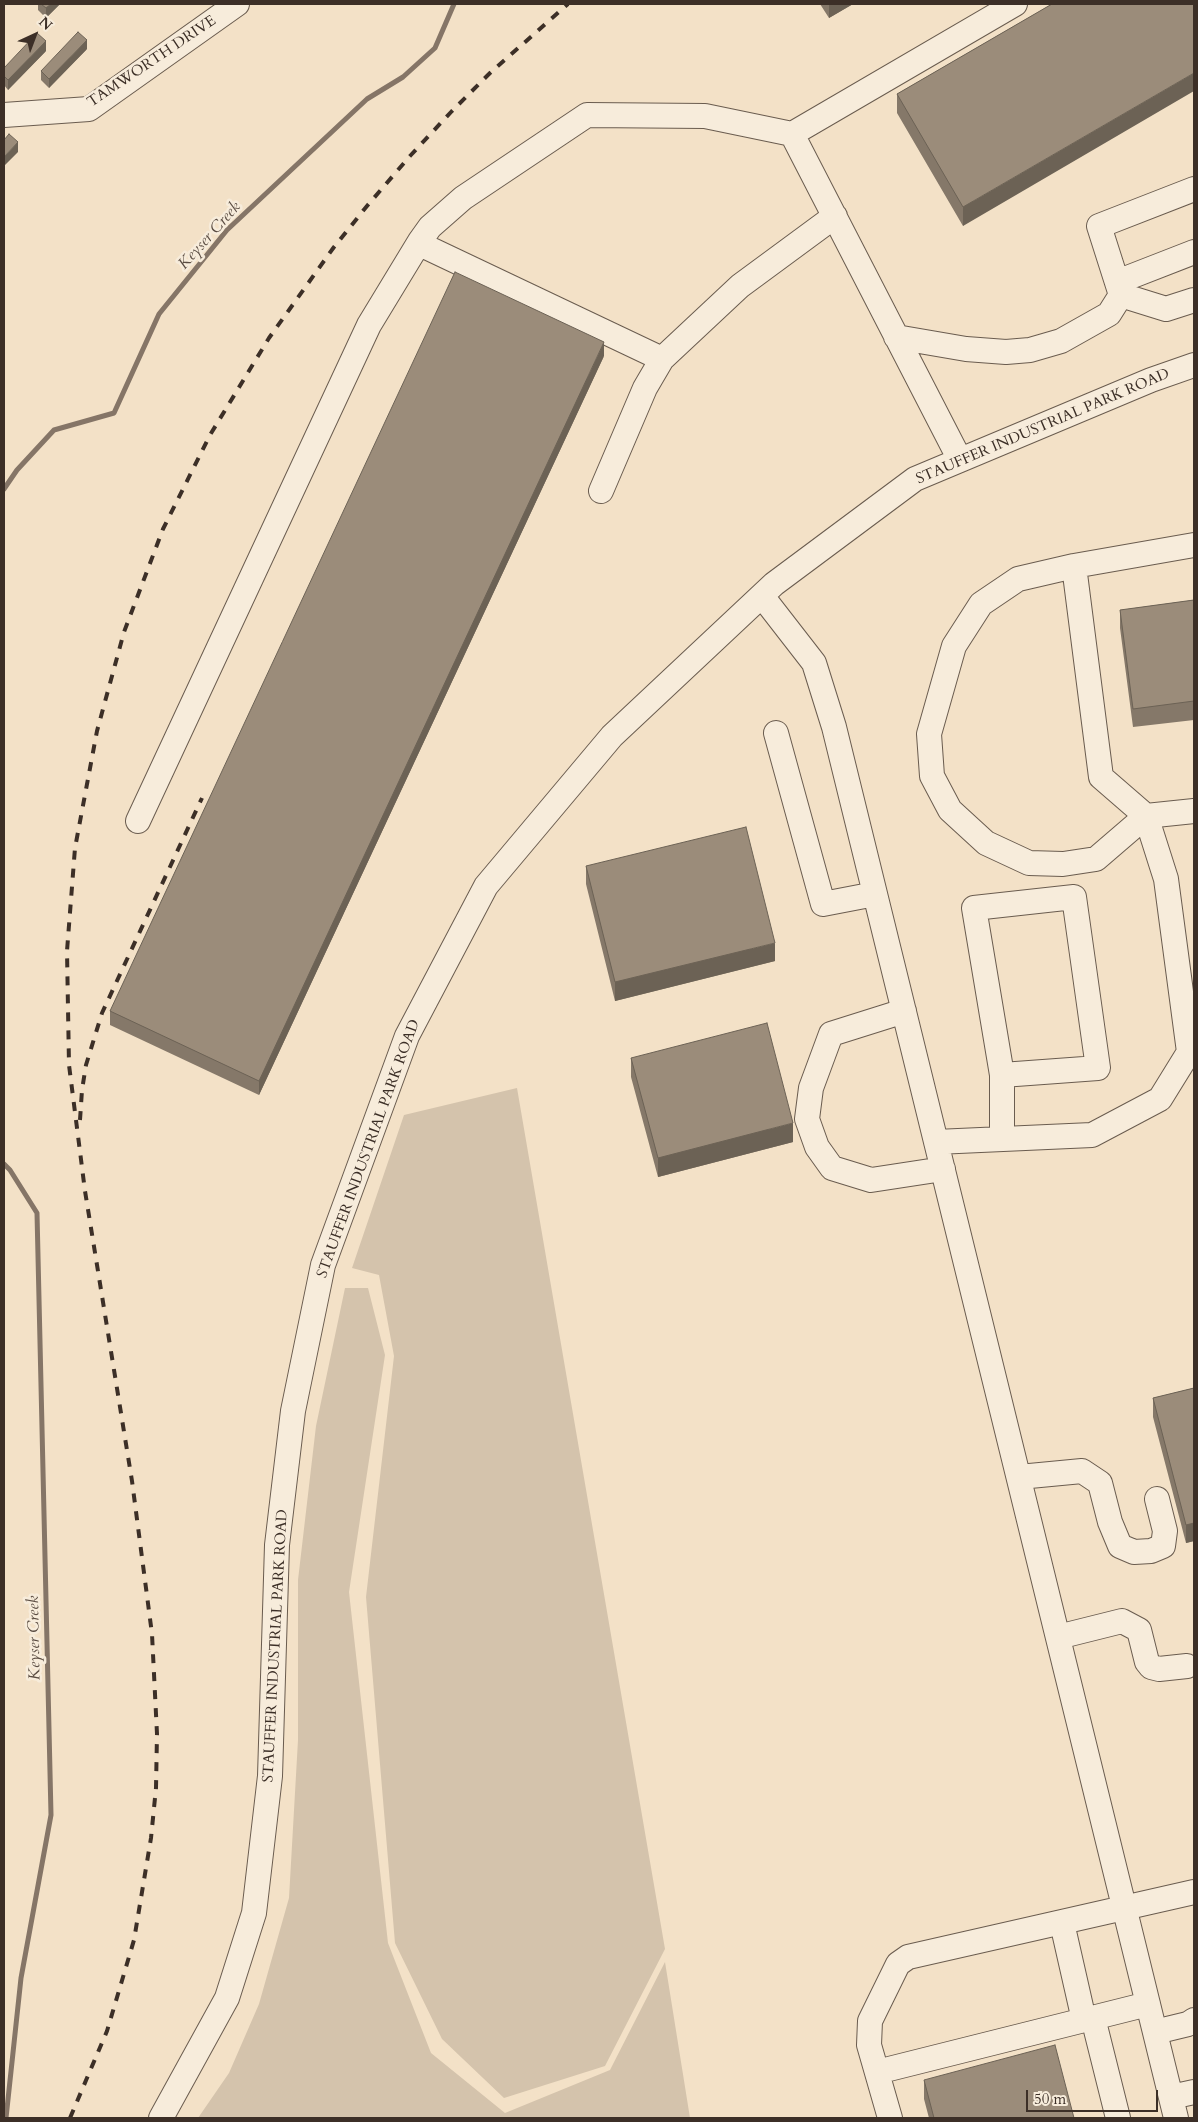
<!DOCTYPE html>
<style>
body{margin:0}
#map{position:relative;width:1198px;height:2122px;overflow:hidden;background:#f3e1c7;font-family:Cardo,serif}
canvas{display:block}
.frame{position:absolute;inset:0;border:5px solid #3c2f27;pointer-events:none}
.north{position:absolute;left:10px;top:10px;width:50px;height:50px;-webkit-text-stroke:4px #f7ecdb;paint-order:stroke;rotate:43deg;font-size:14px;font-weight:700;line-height:20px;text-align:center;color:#3c2f27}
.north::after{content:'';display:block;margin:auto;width:18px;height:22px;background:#3c2f27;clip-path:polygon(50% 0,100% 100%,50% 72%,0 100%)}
.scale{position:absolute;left:1026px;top:2090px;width:132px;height:22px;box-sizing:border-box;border:2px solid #3c2f27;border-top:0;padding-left:6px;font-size:15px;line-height:18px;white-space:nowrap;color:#3c2f27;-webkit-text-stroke:4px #f7ecdb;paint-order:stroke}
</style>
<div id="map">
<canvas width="1198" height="2122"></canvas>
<div class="frame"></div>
<div class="north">N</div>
<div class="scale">50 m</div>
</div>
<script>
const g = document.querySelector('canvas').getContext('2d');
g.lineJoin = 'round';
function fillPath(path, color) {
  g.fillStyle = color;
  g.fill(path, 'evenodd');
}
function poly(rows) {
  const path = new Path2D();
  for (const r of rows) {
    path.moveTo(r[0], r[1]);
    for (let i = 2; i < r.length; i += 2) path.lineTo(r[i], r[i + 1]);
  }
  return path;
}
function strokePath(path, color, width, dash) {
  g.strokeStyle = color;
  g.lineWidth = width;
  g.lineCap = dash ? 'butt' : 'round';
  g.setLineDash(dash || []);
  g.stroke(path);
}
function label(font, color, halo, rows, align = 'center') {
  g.font = font + ' Cardo,serif';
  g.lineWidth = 5;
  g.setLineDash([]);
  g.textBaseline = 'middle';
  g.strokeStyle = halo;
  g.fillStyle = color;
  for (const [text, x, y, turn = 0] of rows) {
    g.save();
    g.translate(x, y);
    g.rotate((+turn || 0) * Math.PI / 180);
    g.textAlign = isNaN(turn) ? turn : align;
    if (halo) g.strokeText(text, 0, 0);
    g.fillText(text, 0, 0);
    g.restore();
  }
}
fillPath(poly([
 [517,1088,665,1949,605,2066,504,2098,442,2039,395,1943,366,1597,394,1356,379,1275,352,1268,404,1115],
 [345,1288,368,1288,385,1355,349,1592,388,1943,431,2053,505,2113,610,2070,665,1962,690,2118,198,2118,229,2073,259,2004,289,1898,298,1740,298,1580,316,1426]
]), '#d4c3ac');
strokePath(poly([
 [4,489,17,470,54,430,114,413,159,314,227,230,367,99,403,77,435,48,454,4],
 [4,1164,10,1170,37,1213,51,1815,21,1978,6,2118]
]), '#857567', 5);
const minor = poly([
 [4,115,89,109,237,4],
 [1117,282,1194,252],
 [1121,295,1166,309,1194,300],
 [896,337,966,349,1006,352,1030,350,1061,341,1109,314,1121,295,1099,226,1194,189],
 [662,359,426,247,420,241,430,227,463,198,587,115,705,116,792,134],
 [960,460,792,134,1015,4],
 [601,491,645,388,662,359,740,286,835,216],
 [1074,566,1018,579,981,604,954,646,929,734,932,776,950,810,986,843,1029,863,1063,864,1096,859,1146,816,1194,811],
 [762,596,814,663,834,727,1176,2118],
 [776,733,823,904,875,894],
 [138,821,369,325,420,241],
 [904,1011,831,1034,811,1088,807,1119,817,1147,832,1168,871,1180,943,1169],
 [1002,1075,1098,1068,1074,897,974,908,1002,1075,1002,1139],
 [936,1142,1092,1135,1160,1099,1189,1052,1166,879,1146,816,1101,777,1074,566,1194,545],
 [1019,1477,1082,1471,1100,1483,1110,1522,1120,1546,1134,1552,1151,1551,1163,1546,1165,1531,1157,1499],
 [1058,1637,1122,1621,1139,1630,1147,1662,1151,1667,1159,1669,1187,1666],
 [1062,1923,1084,2020],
 [1093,2018,1118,2118],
 [1155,2032,1188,2024,1194,2020],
 [877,2072,1148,2004],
 [1171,2097,1194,2092],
 [161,2118,227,1998,254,1913,270,1776,277,1545,293,1411,323,1265,407,1036,486,886,612,736,774,584,915,479,1151,380,1194,365],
 [890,2118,869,2045,870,2021,898,1964,908,1957,1194,1892]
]);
strokePath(minor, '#6a5c4f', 26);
strokePath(minor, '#f7ecdb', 24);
strokePath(poly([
 [80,1120,82,1090,86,1065,102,1013,202,798],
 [70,2118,107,2031,134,1940,151,1838,156,1788,157,1734,152,1634,132,1481,85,1191,69,1065,67,951,75,848,97,731,124,632,163,529,210,435,269,338,334,247,367,206,410,156,452,111,490,73,568,4]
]), '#3c2f27', 4, [9, 9]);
fillPath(poly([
 [38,4,60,4,46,18,38,10],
 [820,4,853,4,829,18],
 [1052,4,963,226,897,113,897,94],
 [87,49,49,88,41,80,41,71],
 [46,51,8,90,4,85,4,68],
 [604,356,259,1095,110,1025,110,1011],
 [1194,600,1194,720,1133,727,1120,628,1120,610],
 [586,866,775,961,615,1001,586,884],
 [631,1058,793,1142,658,1177,631,1077],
 [1194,1388,1194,1541,1186,1543,1153,1417,1153,1398],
 [924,2080,1074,2118,929,2118,924,2099]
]), '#857869');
fillPath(poly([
 [51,4,60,4,46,18,46,8],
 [829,4,853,4,829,18],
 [87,40,87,49,49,88,49,79],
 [5,41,5,50,4,51,4,42],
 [46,41,46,51,8,90,8,80],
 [1194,73,1194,91,963,226,963,207],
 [18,142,18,152,4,166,4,157],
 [604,342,604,356,259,1095,259,1081],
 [775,943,775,961,615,1001,615,982],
 [793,1123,793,1142,658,1177,658,1158],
 [1194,1523,1194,1541,1186,1543,1186,1525]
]), '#6c6255');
const building = poly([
 [41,4,51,4,46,8,41,4],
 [1052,4,1194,4,1194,73,963,207,897,94,1052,4],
 [78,32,87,40,49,79,41,71,78,32],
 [37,33,46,41,8,80,4,76,4,68,37,33],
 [9,134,18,142,4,157,4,140,9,134],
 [455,272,604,342,259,1081,110,1011,455,272],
 [1194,600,1194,701,1133,709,1120,610,1194,600],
 [746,827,775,943,615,982,586,866,746,827],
 [767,1023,793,1123,658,1158,631,1058,767,1023],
 [1194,1388,1194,1523,1186,1525,1153,1398,1194,1388],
 [1055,2045,1074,2118,934,2118,924,2080,1055,2045]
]);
fillPath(building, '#9b8c7a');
strokePath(building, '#6c6255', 1);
label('15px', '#3c2f27', '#f7ecdb', [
 ["TAMWORTH DRIVE",152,62,-34],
 ["STAUFFER INDUSTRIAL PARK ROAD",1043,427,-23],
 ["STAUFFER INDUSTRIAL PARK ROAD",369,1149,-70],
 ["STAUFFER INDUSTRIAL PARK ROAD",276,1646,-87]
]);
label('italic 16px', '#5a4c42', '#f7ecdb', [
 ["Keyser Creek",210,236,-48],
 ["Keyser Creek",35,1638,-91]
]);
</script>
